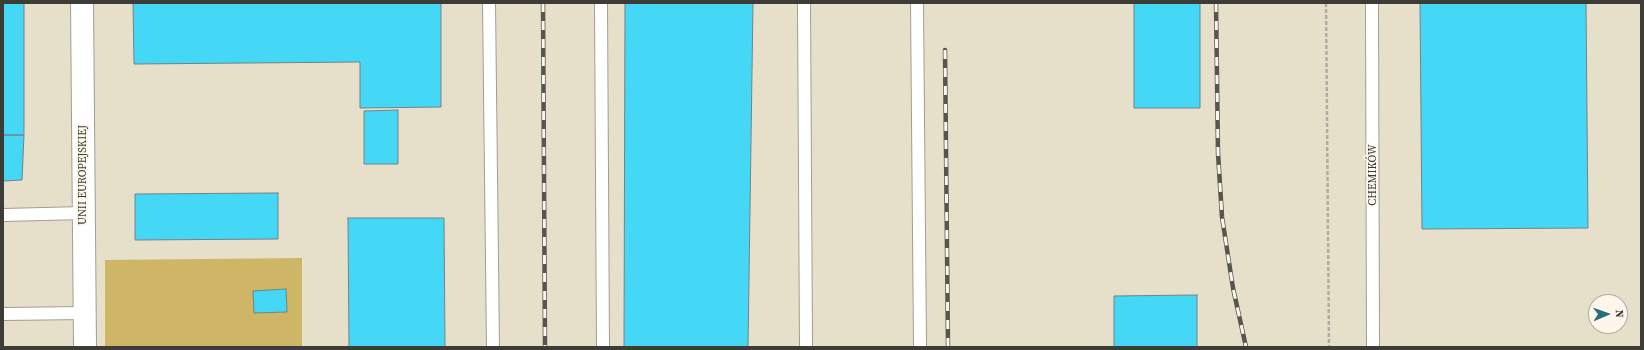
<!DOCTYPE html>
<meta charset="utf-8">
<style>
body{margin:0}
#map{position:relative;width:1644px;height:350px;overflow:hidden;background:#eeeadd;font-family:"Source Serif 4",serif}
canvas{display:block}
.frame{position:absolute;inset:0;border:4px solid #3d3c36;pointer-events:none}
.north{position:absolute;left:1588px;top:294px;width:40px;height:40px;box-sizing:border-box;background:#fcf7ea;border:1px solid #b0aca2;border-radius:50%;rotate:88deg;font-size:11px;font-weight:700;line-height:16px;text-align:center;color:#3d3c36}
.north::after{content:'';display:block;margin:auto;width:14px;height:18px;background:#286d7d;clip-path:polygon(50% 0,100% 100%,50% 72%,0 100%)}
</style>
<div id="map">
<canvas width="1644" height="350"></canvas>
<div class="frame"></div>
<div class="north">N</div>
</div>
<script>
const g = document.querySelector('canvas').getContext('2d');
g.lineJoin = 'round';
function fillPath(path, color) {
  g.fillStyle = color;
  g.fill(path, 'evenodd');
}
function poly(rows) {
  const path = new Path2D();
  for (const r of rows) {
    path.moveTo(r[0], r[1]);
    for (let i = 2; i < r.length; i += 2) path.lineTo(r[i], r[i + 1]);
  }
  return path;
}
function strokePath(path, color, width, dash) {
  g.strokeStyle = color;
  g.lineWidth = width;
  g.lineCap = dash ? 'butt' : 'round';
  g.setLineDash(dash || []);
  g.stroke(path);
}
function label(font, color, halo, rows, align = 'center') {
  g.font = font + ' "Source Serif 4",serif';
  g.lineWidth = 3.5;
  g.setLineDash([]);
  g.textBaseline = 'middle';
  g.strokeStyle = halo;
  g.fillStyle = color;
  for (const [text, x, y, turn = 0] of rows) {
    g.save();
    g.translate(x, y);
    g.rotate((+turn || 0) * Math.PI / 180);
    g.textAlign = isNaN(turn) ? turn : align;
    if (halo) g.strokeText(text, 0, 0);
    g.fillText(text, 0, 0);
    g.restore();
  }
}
fillPath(poly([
 [3,3,1641,3,1641,347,3,347],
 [1596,302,1620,302,1620,326,1596,326]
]), '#e6dfca');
fillPath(poly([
 [302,258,302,347,105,347,105,260]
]), '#ceb666');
const building = poly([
 [3,3,24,3,24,135,3,135,3,3],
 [133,3,441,3,441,107,360,108,360,62,134,64,133,3],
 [625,3,753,3,748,347,624,347,625,3],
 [1134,3,1209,3,1200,3,1200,108,1134,108,1134,3],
 [1420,3,1586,3,1588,228,1422,229,1420,3],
 [398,110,398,164,364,164,364,111,398,110],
 [3,135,24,135,22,180,3,181,3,135],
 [278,193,278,239,135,240,135,194,278,193],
 [348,218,444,218,445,347,349,347,348,218],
 [286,289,287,312,254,313,253,291,286,289],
 [1197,295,1197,347,1114,347,1114,296,1197,295]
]);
fillPath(building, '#44d7f6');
strokePath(building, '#748387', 1);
const service = poly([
 [489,3,493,347],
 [601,3,603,347],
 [804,3,806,347],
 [917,3,920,347],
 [1372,3,1373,347],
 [3,215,84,213],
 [3,314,84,313]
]);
const minor = poly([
 [82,3,85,347]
]);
strokePath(service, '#a29e92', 14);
strokePath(minor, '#a29e92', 24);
strokePath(poly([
 [1326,3,1329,347]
]), '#afada2', 2.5, [4, 2]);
strokePath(service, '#fff', 12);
strokePath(minor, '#fff', 22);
const rail = poly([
 [543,3,545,347],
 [1216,3,1218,153,1222,217,1233,288,1246,347],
 [945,50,948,347]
]);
strokePath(rail, '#56554e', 4.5);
strokePath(rail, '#fcf7ea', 3, [9]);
label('11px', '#3d3c36', '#fcf7ea', [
 ["UNII EUROPEJSKIEJ",83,175,-90],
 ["CHEMIKÓW",1373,175,-90]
]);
</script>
